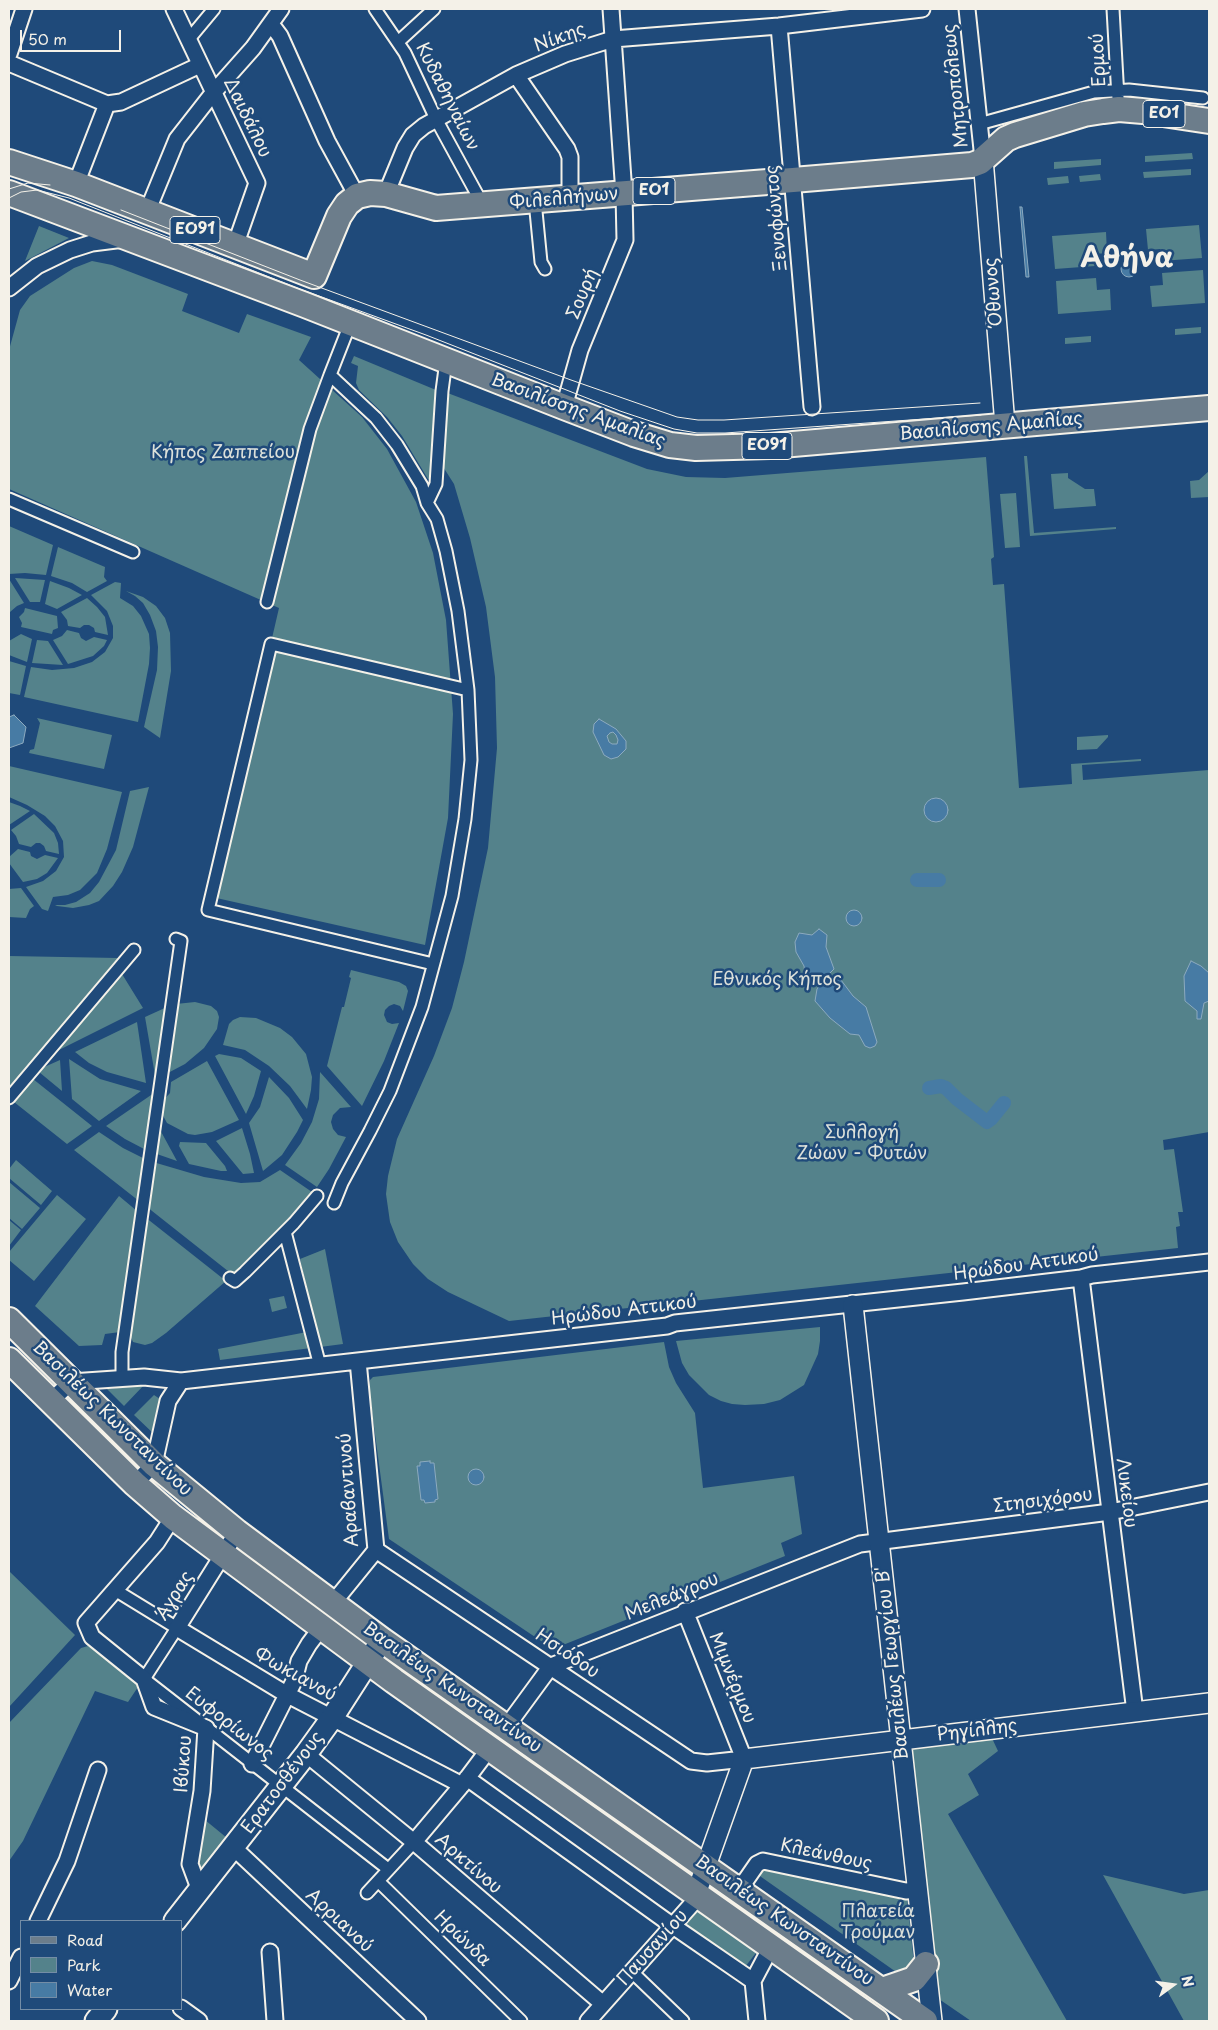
<!DOCTYPE html>
<meta charset="utf-8">
<style>
body{margin:0}
#map{position:relative;width:1218px;height:2030px;overflow:hidden;background:#1f4a7a;font-family:"Playpen Sans",sans-serif}
canvas{display:block}
.frame{position:absolute;inset:0;border:10px solid #f4f1e8;pointer-events:none}
.legend{position:absolute;left:20px;top:1920px;width:162px;height:90px;box-sizing:border-box;background:#1f4a7a;border:1px solid #748da6;margin:0;padding:6px 9px;list-style:none;font-size:15px;color:#f4f1e8}
.legend li{display:flex;align-items:center;gap:10px;height:25px}
.legend b{width:25px;border:1px solid #748da6}
.north{position:absolute;left:1148px;top:1960px;width:50px;height:50px;-webkit-text-stroke:4px #1f4a7a;paint-order:stroke;rotate:76deg;font-size:14px;font-weight:700;line-height:20px;text-align:center;color:#f4f1e8}
.north::after{content:'';display:block;margin:auto;width:18px;height:22px;background:#f4f1e8;clip-path:polygon(50% 0,100% 100%,50% 72%,0 100%)}
.scale{position:absolute;left:20px;top:30px;width:101px;height:22px;box-sizing:border-box;border:2px solid #f4f1e8;border-top:0;padding-left:6px;font-size:15px;line-height:18px;white-space:nowrap;color:#f4f1e8;-webkit-text-stroke:4px #1f4a7a;paint-order:stroke}
</style>
<div id="map">
<canvas width="1218" height="2030"></canvas>
<div class="frame"></div>
<ul class="legend">
<li><b style="height:6px;background:#6c7d8b"></b>Road</li>
<li><b style="height:14px;background:#54828b"></b>Park</li>
<li><b style="height:14px;background:#477ba4"></b>Water</li>
</ul>
<div class="north">N</div>
<div class="scale">50 m</div>
</div>
<script>
const g = document.querySelector('canvas').getContext('2d');
g.lineJoin = 'round';
function fillPath(path, color) {
  g.fillStyle = color;
  g.fill(path, 'evenodd');
}
function poly(rows) {
  const path = new Path2D();
  for (const r of rows) {
    if (r.length === 3) {
      path.moveTo(r[0] + r[2], r[1]);
      path.arc(r[0], r[1], r[2], 0, 2 * Math.PI);
      continue;
    }
    path.moveTo(r[0], r[1]);
    for (let i = 2; i < r.length; i += 2) path.lineTo(r[i], r[i + 1]);
  }
  return path;
}
function strokePath(path, color, width, dash) {
  g.strokeStyle = color;
  g.lineWidth = width;
  g.lineCap = dash ? 'butt' : 'round';
  g.setLineDash(dash || []);
  g.stroke(path);
}
function label(font, color, halo, rows, align = 'center') {
  g.font = font + ' "Playpen Sans",sans-serif';
  g.lineWidth = 5;
  g.setLineDash([]);
  g.textBaseline = 'middle';
  g.strokeStyle = halo;
  g.fillStyle = color;
  for (const [text, x, y, turn = 0] of rows) {
    g.save();
    g.translate(x, y);
    g.rotate((+turn || 0) * Math.PI / 180);
    g.textAlign = isNaN(turn) ? turn : align;
    if (halo) g.strokeText(text, 0, 0);
    g.fillText(text, 0, 0);
    g.restore();
  }
}
fillPath(poly([
 [1192,153,1193,159,1145,162,1145,156],
 [1101,159,1101,165,1054,169,1054,162],
 [1191,169,1191,175,1144,178,1143,172],
 [1100,174,1101,180,1080,182,1079,176],
 [1068,176,1069,183,1048,185,1047,178],
 [1199,225,1202,258,1161,261,1160,249,1148,250,1146,229],
 [39,226,69,238,25,261],
 [1106,232,1107,253,1095,254,1095,266,1055,269,1052,236],
 [92,261,112,265,188,294,182,311,239,333,247,314,311,337,299,360,362,417,387,449,416,502,433,553,446,620,453,714,448,818,425,945,212,897,279,608,9,489,9,350,20,310,30,296,74,268],
 [1203,270,1205,303,1152,307,1150,286,1163,285,1162,273],
 [1096,278,1097,290,1110,289,1111,310,1058,314,1056,281],
 [1201,327,1201,333,1175,335,1175,329],
 [1091,336,1091,342,1065,344,1065,338],
 [354,356,436,390,431,480,428,479,402,436,387,417,359,390,356,383,358,366,351,363],
 [445,392,647,469,686,477,725,478,986,457,994,557,991,559,993,585,1004,584,1019,788,1072,784,1071,764,1141,759,1141,761,1082,765,1083,780,1209,770,1209,1132,1163,1140,1164,1150,1174,1149,1183,1212,1178,1212,1180,1226,1176,1227,1178,1248,509,1321,448,1292,428,1279,413,1264,398,1242,390,1222,386,1194,388,1176,397,1139,434,1056,452,1008,464,962,488,848,497,748,495,677,486,607,470,538,454,484,440,462],
 [1024,456,1027,456,1034,533,1116,527,1116,529,1030,536],
 [1209,471,1209,497,1191,498,1190,481,1199,480],
 [1068,473,1068,478,1085,489,1094,489,1096,506,1054,509,1051,474],
 [1016,493,1020,547,1005,548,1000,494],
 [9,526,53,545,46,575,25,573,9,574],
 [58,547,105,567,104,577,107,581,87,592,72,583,51,576],
 [15,578,45,580,40,602,30,602],
 [9,579,24,603,17,606,10,612,9,612],
 [50,581,69,588,82,595,57,609,45,604],
 [115,582,121,583,120,598,133,606,141,616,149,634,150,648,149,664,138,722,24,697,31,667,52,670,74,668,92,662,105,652,113,638,113,626,107,611,91,595],
 [126,591,143,597,156,606,165,618,170,633,171,671,160,738,144,727,157,670,158,647,156,631,150,615,143,603,135,596],
 [87,598,97,607,105,617,108,635,95,632,94,628,89,625,84,625,80,628,68,626,67,620,61,612],
 [25,608,57,616,58,628,53,630,52,634,21,627,22,623,19,617,24,612],
 [67,630,79,633,81,638,86,641,94,637,107,640,104,646,93,656,68,664,53,640,62,636],
 [21,634,32,639,27,662,9,655,9,641],
 [37,640,48,641,63,665,32,663],
 [9,661,26,666,20,695,9,693],
 [37,718,112,735,104,769,29,753,30,750,34,749,40,723],
 [1108,735,1108,737,1097,749,1077,750,1077,737],
 [9,766,122,792,107,849,97,873,80,890,68,895,53,897,48,911,42,909,26,887,43,881,56,871,64,857,63,841,55,826,45,816,27,805,9,797],
 [149,787,133,847,122,872,113,886,99,901,89,905,73,908,57,906,55,905,65,905,76,902,90,893,99,882,116,850,130,791],
 [9,802,20,806,30,811,9,825],
 [34,814,54,833,58,843,59,854,46,851,44,846,40,843,36,843,31,847,19,844,16,836,11,830],
 [18,849,30,852,31,856,37,859,45,855,58,858,47,873,37,879,23,882,9,863,9,857],
 [21,888,34,906,30,909,26,918,9,917,9,889],
 [9,956,118,958,9,1088],
 [351,970,399,982,406,986,408,991,403,1011,400,1006,394,1004,389,1006,385,1010,384,1015,387,1022,392,1024,399,1023,384,1061,362,1106,327,1066,342,1007,344,1007,351,978,349,977],
 [122,974,143,1008,57,1051],
 [195,1002,211,1006,217,1011,219,1017,217,1029,204,1048,185,1064,166,1074,176,1004],
 [167,1007,156,1075,155,1075,145,1017],
 [240,1017,256,1018,280,1028,292,1037,306,1054,312,1077,311,1090,307,1109,290,1086,269,1066,245,1050,223,1045,229,1024,233,1020],
 [137,1022,146,1083,107,1072,89,1063,75,1052],
 [219,1054,241,1058,261,1071,254,1096,246,1114,215,1056],
 [69,1059,100,1079,141,1091,99,1121,72,1099],
 [60,1060,62,1091,39,1072,42,1068],
 [207,1061,239,1120,212,1132,195,1135,188,1134,167,1123,160,1110,161,1103,170,1093,171,1082],
 [320,1072,351,1107,340,1108,333,1115,331,1122,333,1129,338,1135,346,1137,329,1169,317,1187,285,1165,301,1143,312,1122,319,1099],
 [269,1077,289,1098,303,1120,297,1132,282,1155,263,1171,249,1123,260,1107],
 [33,1079,92,1126,67,1144,14,1102],
 [154,1093,146,1150,125,1139,106,1126],
 [158,1126,177,1161,154,1153],
 [242,1128,250,1154,254,1173,243,1174,216,1141],
 [99,1132,123,1148,145,1159,139,1201,74,1150],
 [180,1142,206,1143,225,1166,227,1171,221,1171,189,1164,179,1146],
 [16,1160,52,1191,41,1205,9,1178,9,1169],
 [153,1162,204,1177,241,1183,260,1182,280,1170,312,1192,281,1227,233,1275,147,1207],
 [9,1182,40,1208,22,1229,9,1218],
 [57,1195,86,1219,34,1281,9,1260,9,1252],
 [119,1196,137,1211,120,1332,105,1334,102,1345,79,1346,35,1306],
 [145,1217,226,1281,166,1333,152,1343,145,1345,133,1342,129,1333],
 [9,1220,21,1230,9,1246],
 [325,1249,343,1344,320,1347,300,1259],
 [284,1296,287,1308,272,1312,269,1299],
 [820,1327,820,1341,818,1354,804,1385,780,1400,764,1404,745,1405,732,1404,721,1401,709,1395,689,1375,682,1363,676,1341],
 [307,1332,311,1348,220,1360,218,1349],
 [664,1342,669,1367,676,1383,695,1413,703,1488,794,1476,802,1534,781,1543,785,1556,553,1649,389,1539,369,1389,370,1380,373,1377],
 [144,1385,124,1406,107,1389],
 [154,1395,160,1399,155,1435,134,1415],
 [9,1571,75,1635,9,1707],
 [88,1646,142,1681,128,1702,95,1691,23,1841,9,1861,9,1723,81,1648],
 [990,1734,998,1751,968,1774,979,1795,948,1814,1067,2021,971,2021,936,1997,906,1744],
 [199,1815,227,1838,202,1869,194,1862],
 [765,1862,907,1898,914,1964,899,1974,757,1874],
 [1103,1875,1184,1894,1209,1890,1209,2021,1184,2021],
 [701,1907,759,1949,745,1967,685,1925]
]), '#54828b');
const water = poly([
 [1020,207,1022,207,1029,277,1026,277,1020,207],
 [1129,269,8],
 [14,715,26,727,23,743,9,748,9,717,14,715],
 [599,719,616,729,626,741,626,749,618,757,611,759,604,755,593,732,594,724,599,719],
 [610,733,613,732,616,735,618,740,617,744,612,744,609,742,607,736,610,733],
 [936,810,12],
 [854,918,8],
 [819,929,827,935,826,947,834,969,828,975,841,980,853,996,866,1007,877,1042,875,1046,870,1048,865,1046,859,1035,850,1034,830,1018,815,1001,817,989,822,982,818,978,805,975,804,966,796,952,795,942,799,933,812,935,819,929],
 [1191,961,1201,966,1209,973,1209,1001,1204,1003,1201,1019,1197,1019,1197,1011,1185,1001,1184,976,1191,961],
 [430,1461,430,1463,434,1463,438,1499,435,1500,435,1502,425,1503,424,1500,421,1500,417,1466,420,1466,420,1462,430,1461],
 [476,1477,8]
]);
fillPath(water, '#477ba4');
strokePath(water, '#8caabf', 1);
strokePath(poly([
 [917,880,939,880],
 [929,1088,941,1086,946,1088,957,1099,987,1122,991,1119,1004,1103]
]), '#477ba4', 14);
const pedestrian = poly([
 [375,9,405,53,436,119,478,196,480,205],
 [1113,9,1118,98],
 [189,39,214,9],
 [398,42,434,9],
 [979,124,1094,92,1129,90,1203,98],
 [535,201,541,262,545,269],
 [9,499,133,552],
 [427,503,436,484,442,391,446,361],
 [267,602,310,429,330,375],
 [433,964,208,910,271,644,468,690],
 [9,1098,134,950],
 [334,1203,342,1183,370,1131,390,1091,422,1007,452,896,465,819,471,760,468,690,458,611,446,551,437,519,427,503,422,486,397,445,376,418,330,375,350,324],
 [285,1232,320,1366],
 [230,1278,235,1281,245,1272,294,1223,317,1196],
 [122,1377,122,1352,181,941,176,939],
 [115,1590,177,1628,144,1679,388,1869],
 [378,1881,521,2021],
 [367,1893,414,1842],
 [632,1972,683,2021]
]);
const minor = poly([
 [174,9,257,183,235,246],
 [967,9,983,159],
 [271,24,280,36,327,141,357,196],
 [779,26,812,407],
 [9,54,24,9],
 [9,63,107,104],
 [516,75,567,149,570,157,570,198],
 [107,104,121,102,200,65],
 [76,184,107,104],
 [386,194,405,148,413,135,424,126,516,75,565,54,613,39,779,26,922,9],
 [147,212,177,139,213,93,253,48,281,9],
 [9,288,37,266,70,250,92,243,124,239],
 [564,407,580,350,625,240,624,194,611,9],
 [1081,1278,1135,1712],
 [51,1401,71,1382,144,1377,181,1381,667,1326,675,1323,963,1292,1081,1278,1092,1275,1209,1262],
 [135,1484,154,1464,168,1401,181,1381],
 [173,1517,157,1542,86,1623,92,1637,144,1679,154,1707,206,1728,202,1791,190,1864,200,1891],
 [237,1532,177,1628,286,1694,462,1785],
 [376,1550,691,1761,707,1763,744,1759,685,1611],
 [333,1603,376,1550,358,1361],
 [507,1726,551,1666,860,1544,1110,1512,1209,1492],
 [306,1754,414,1842,603,2004],
 [252,1764,294,1681,299,1661,309,1644,321,1628],
 [467,1778,673,1926,753,1981],
 [414,1842,462,1785,489,1749],
 [234,1848,418,2021],
 [739,1890,757,1864,763,1861,906,1891,918,1890],
 [38,1921,67,1861,98,1770],
 [270,1952,275,2021],
 [9,1981,21,1957],
 [181,2008,199,2021],
 [588,2021,692,1904,696,1894],
 [757,2021,753,1981,771,1947]
]);
const tertiary = poly([
 [983,159,1005,425],
 [853,1305,932,2021],
 [696,1894,744,1759,1209,1703]
]);
const secondary = poly([
 [175,1921,306,1754,332,1718,382,1640],
 [96,2021,106,2009]
]);
const primary = poly([
 [9,162,76,184,314,276,339,216,347,204,357,196,370,193,386,194,436,208,793,180,972,165,980,162,1006,139,1015,135,1084,114,1103,111,1119,109,1143,111,1209,121],
 [9,193,305,305,564,407,634,434,670,445,696,448,770,446,1209,408],
 [9,1320,154,1464,237,1532,382,1640,925,2021],
 [9,1360,135,1484,173,1517,394,1681,876,2021],
 [882,1990,914,1979,926,1964]
]);
strokePath(pedestrian, '#f4f1e8', 15);
strokePath(minor, '#f4f1e8', 19);
strokePath(tertiary, '#f4f1e8', 22);
strokePath(secondary, '#f4f1e8', 25);
strokePath(primary, '#f4f1e8', 28);
strokePath(pedestrian, '#1f4a7a', 11);
strokePath(minor, '#1f4a7a', 15);
strokePath(tertiary, '#1f4a7a', 19);
strokePath(secondary, '#1f4a7a', 21);
strokePath(primary, '#6c7d8b', 24);
strokePath(poly([
 [9,189,28,183,50,185],
 [9,198,21,192,37,190,69,198,297,288,426,335,620,411,674,429,697,433,725,433,981,415],
 [121,210,300,280,571,380,677,417,698,420,724,420,980,403]
]), '#f4f1e8', 1);
for (const [x, y, w] of [
 [1164,114,42],
 [654,191,42],
 [195,230,50],
 [767,446,50]
]) {
  const box = new Path2D();
  box.roundRect(x - w / 2, y - 13.5, w, 27, 4);
  g.fillStyle = '#1f4a7a';
  g.fill(box);
  strokePath(box, '#f4f1e8', 1);
}
label('bold 16px', '#f4f1e8', null, [
 ["ΕΟ1",1164,114],
 ["ΕΟ1",654,191],
 ["ΕΟ91",195,230],
 ["ΕΟ91",767,446]
]);
label('18px', '#f4f1e8', '#1f4a7a', [
 ["Νίκης",560,38,-20],
 ["Ερμού",1099,60,-93],
 ["Μητροπόλεως",956,86,-96],
 ["Κυδαθηναίων",447,97,63],
 ["Δαιδάλου",247,118,64],
 ["Φιλελλήνων",564,199,-5],
 ["Ξενοφώντος",777,218,-95],
 ["Όθωνος",994,292,-95],
 ["Σουρή",583,294,-67],
 ["Βασιλίσσης Αμαλίας",578,411,20],
 ["Βασιλίσσης Αμαλίας",991,427,-5],
 ["Ηρώδου Αττικού",1026,1265,-8],
 ["Ηρώδου Αττικού",624,1311,-7],
 ["Βασιλέως Κωνσταντίνου",112,1419,44],
 ["Αραβαντινού",349,1490,-94],
 ["Λυκείου",1126,1493,83],
 ["Στησιχόρου",1043,1501,-7],
 ["Άγρας",175,1596,-58],
 ["Μελεάγρου",672,1597,-22],
 ["Ησιόδου",567,1654,34],
 ["Βασιλέως Γεωργίου Β'",893,1663,-96],
 ["Φωκιανού",295,1675,29],
 ["Μιμνέρμου",732,1678,68],
 ["Βασιλέως Κωνσταντίνου",452,1688,35],
 ["Ευφορίωνος",229,1724,38],
 ["Ρηγίλλης",977,1731,-7],
 ["Ιβύκου",184,1764,-86],
 ["Ερατοσθένους",283,1783,-53],
 ["Κλεάνθους",826,1855,12],
 ["Αρκτίνου",468,1864,41],
 ["Αρριανού",339,1921,43],
 ["Βασιλέως Κωνσταντίνου",784,1921,35],
 ["Ηρώνδα",462,1939,44],
 ["Παυσανίου",653,1948,-48]
]);
label('18px', '#dce0da', '#1f4a7a', [
 ["Κήπος Ζαππείου",223,453],
 ["Εθνικός Κήπος",777,980],
 ["Συλλογή",862,1133],
 ["Ζώων - Φυτών",862,1154],
 ["Πλατεία",878,1912],
 ["Τρούμαν",878,1933]
]);
label('bold 28px', '#f4f1e8', '#1f4a7a', [
 ["Αθήνα",1127,259]
]);
</script>
